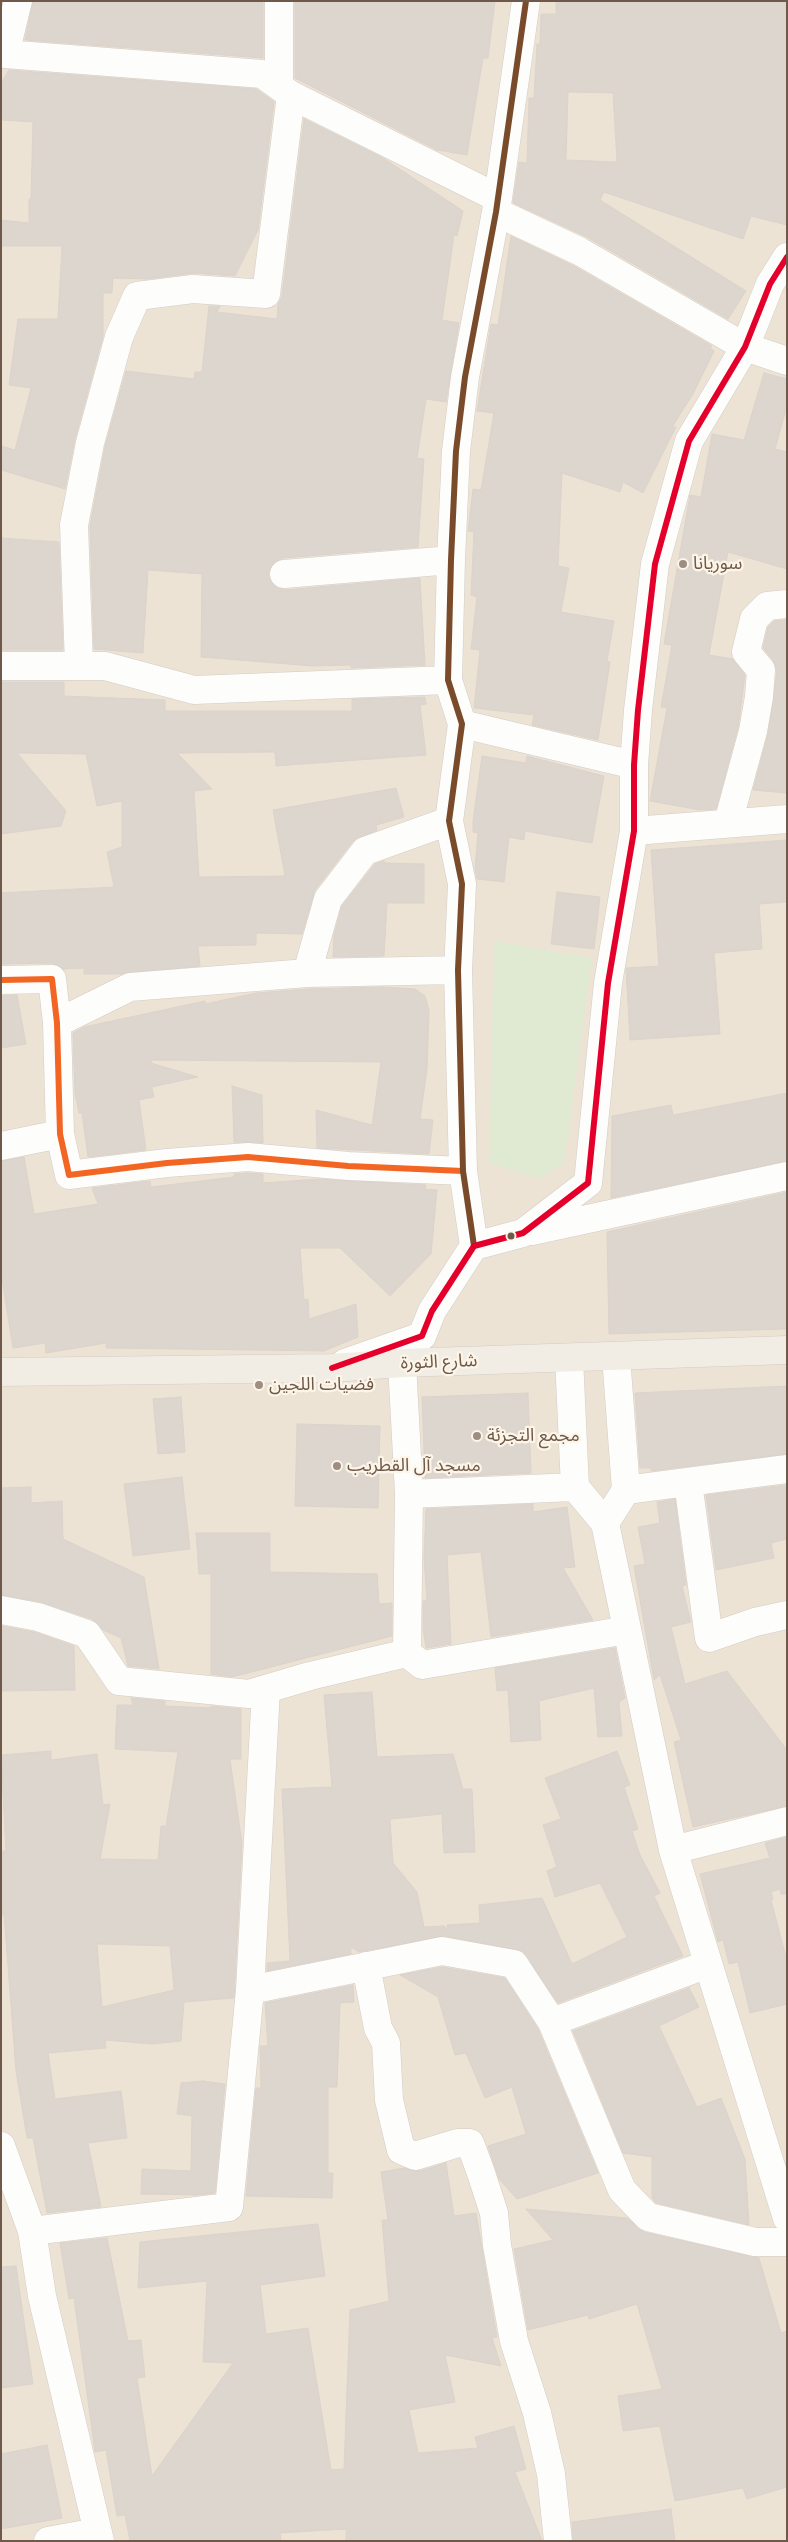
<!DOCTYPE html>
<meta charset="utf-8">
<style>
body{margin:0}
#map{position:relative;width:788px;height:2542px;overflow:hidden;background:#f4f0e8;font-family:Figtree,sans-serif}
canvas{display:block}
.frame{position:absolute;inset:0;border:2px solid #6f594b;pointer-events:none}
</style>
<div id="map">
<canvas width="788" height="2542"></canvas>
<div class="frame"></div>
</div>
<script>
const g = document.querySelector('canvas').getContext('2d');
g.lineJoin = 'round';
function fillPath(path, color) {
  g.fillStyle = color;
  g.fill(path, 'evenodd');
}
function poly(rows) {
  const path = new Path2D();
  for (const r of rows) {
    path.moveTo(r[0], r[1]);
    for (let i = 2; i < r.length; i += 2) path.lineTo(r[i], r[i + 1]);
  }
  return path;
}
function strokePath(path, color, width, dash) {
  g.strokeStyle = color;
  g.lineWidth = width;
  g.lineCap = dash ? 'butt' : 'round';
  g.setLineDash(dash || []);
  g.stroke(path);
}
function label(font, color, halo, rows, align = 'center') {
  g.font = font + ' Figtree,"Noto Sans Arabic",sans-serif';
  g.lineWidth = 4.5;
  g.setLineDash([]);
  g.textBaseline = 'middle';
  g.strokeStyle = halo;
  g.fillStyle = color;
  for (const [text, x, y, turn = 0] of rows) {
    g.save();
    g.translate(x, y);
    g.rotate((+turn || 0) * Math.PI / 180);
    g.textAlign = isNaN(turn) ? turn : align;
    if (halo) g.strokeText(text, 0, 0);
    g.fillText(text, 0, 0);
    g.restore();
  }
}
fillPath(poly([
 [1,1,787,1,787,2541,1,2541]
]), '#ede3d5');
fillPath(poly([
 [494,941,592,958,564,1164,539,1179,489,1163]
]), '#e0ead3');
const building = poly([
 [33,1,263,1,263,58,25,40,33,1],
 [295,1,495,1,488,58,483,58,467,155,437,150,295,78,295,1],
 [556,1,787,1,787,225,751,216,743,239,604,192,600,200,746,291,728,319,587,237,513,203,519,162,527,163,529,98,534,98,537,44,540,44,541,14,556,14,556,1],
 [568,92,613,93,617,162,566,160,568,92],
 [9,70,256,89,274,102,258,230,235,276,194,273,147,279,113,278,112,293,103,293,103,336,75,439,65,489,1,470,1,446,15,450,31,388,9,385,18,319,58,319,62,246,1,246,1,220,29,223,29,199,31,199,33,122,1,120,1,83,9,70],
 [304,119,383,158,463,211,457,236,454,235,442,320,459,323,446,402,426,399,417,458,424,459,418,547,283,558,275,562,270,568,268,575,272,583,278,588,285,590,420,578,425,665,351,668,351,665,313,666,201,657,202,574,148,570,143,653,94,649,90,526,105,447,126,371,194,379,195,372,202,372,209,306,220,306,217,312,277,319,278,304,282,296,304,119],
 [511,236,572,265,712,346,710,348,714,351,693,394,672,427,676,427,643,493,623,482,620,492,562,473,558,566,569,568,561,612,614,621,607,661,610,662,598,740,532,725,534,715,474,708,480,650,471,649,477,597,471,595,474,532,468,531,473,489,481,490,494,413,477,411,491,324,498,325,511,236],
 [764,373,787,379,787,406,775,449,787,452,787,569,728,552,709,655,733,659,745,675,738,728,716,809,700,810,650,801,667,708,661,707,672,645,664,644,690,495,701,497,712,434,744,440,764,373],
 [1,538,59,542,63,650,1,650,1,538],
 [786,620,787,620,787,793,753,790,768,734,777,671,773,660,763,648,768,627,774,621,786,620],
 [1,682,64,682,64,696,165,700,165,711,352,711,352,699,425,697,426,704,420,705,426,755,276,766,275,752,177,753,212,789,194,791,199,877,285,876,273,810,396,788,404,817,376,825,377,830,353,841,315,890,302,934,256,933,256,945,198,946,200,966,122,974,84,974,84,968,63,969,52,963,1,964,1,893,114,887,107,852,122,847,122,801,97,806,86,754,17,753,66,811,61,826,1,834,1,682],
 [482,756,526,763,527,756,604,776,592,843,525,831,524,840,509,837,504,882,477,879,475,868,478,833,473,832,473,821,482,756],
 [787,840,787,902,759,904,762,949,714,953,720,1034,630,1040,626,968,659,966,651,850,787,840],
 [384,861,385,863,424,864,424,903,387,903,384,956,333,957,334,935,342,906,375,864,384,861],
 [557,892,600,897,594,949,551,944,557,892],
 [383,987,415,989,425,996,429,1010,427,1070,420,1119,433,1120,429,1154,317,1148,316,1110,372,1125,381,1062,151,1060,151,1063,198,1077,152,1087,154,1097,139,1100,146,1150,88,1157,82,1113,79,1113,75,1093,73,1033,84,1027,205,1001,205,1004,256,993,308,989,383,987],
 [17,995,26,1044,1,1048,1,996,17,995],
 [232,1086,262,1095,263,1143,234,1142,232,1086],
 [787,1093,787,1161,611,1198,612,1116,671,1105,673,1115,787,1093],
 [24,1157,34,1214,98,1204,92,1188,150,1181,151,1187,234,1177,234,1174,248,1173,263,1174,263,1183,318,1179,426,1185,425,1189,437,1190,431,1254,390,1296,340,1248,300,1248,304,1300,308,1299,309,1319,356,1304,358,1337,324,1351,106,1348,106,1343,46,1353,45,1343,13,1348,1,1273,1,1161,24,1157],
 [787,1192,787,1329,609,1334,607,1232,787,1192],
 [787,1386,787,1454,651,1471,651,1468,640,1468,635,1393,787,1386],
 [528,1393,531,1473,425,1478,422,1397,528,1393],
 [181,1397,185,1452,158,1454,153,1399,181,1397],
 [297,1424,380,1426,378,1508,295,1506,297,1424],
 [182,1477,190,1549,133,1556,124,1484,182,1477],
 [787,1485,787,1539,771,1543,774,1558,716,1570,706,1495,787,1485],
 [31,1487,31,1503,62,1501,63,1539,144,1577,159,1669,128,1666,121,1638,103,1630,92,1619,41,1602,1,1595,1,1488,31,1487],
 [675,1499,686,1585,682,1586,691,1622,671,1627,685,1684,727,1671,787,1750,787,1806,693,1827,674,1742,681,1740,660,1675,654,1680,634,1566,645,1564,638,1527,660,1523,657,1502,675,1499],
 [533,1504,533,1512,567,1507,575,1567,563,1568,593,1620,491,1637,481,1552,447,1555,451,1644,426,1648,423,1628,423,1601,427,1600,424,1558,426,1509,533,1504],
 [196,1533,270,1533,270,1572,377,1574,379,1604,392,1603,392,1636,232,1677,211,1674,211,1574,199,1574,196,1533],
 [1,1626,34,1632,74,1646,75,1690,1,1691,1,1626],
 [615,1648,625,1698,619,1702,622,1736,598,1737,594,1688,539,1701,541,1740,511,1742,508,1690,497,1691,495,1668,615,1648],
 [372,1692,377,1757,453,1754,463,1789,472,1789,475,1852,444,1853,442,1814,390,1819,393,1863,417,1892,424,1927,444,1926,447,1929,447,1925,480,1923,479,1905,542,1898,572,1964,627,1937,600,1883,555,1897,547,1871,557,1867,543,1825,561,1819,545,1778,617,1751,630,1785,624,1787,638,1829,632,1831,640,1855,660,1893,654,1896,683,1956,558,2003,522,1951,445,1936,359,1952,351,1947,351,1954,267,1971,267,1963,290,1961,282,1789,332,1787,324,1695,372,1692],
 [131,1698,165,1701,165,1706,211,1708,211,1706,241,1709,241,1759,230,1759,242,1844,234,1998,184,2002,181,2041,152,2044,105,2040,106,2048,48,2053,55,2099,121,2091,127,2138,88,2143,101,2207,47,2213,33,2138,27,2138,16,2071,4,1914,1,1915,1,1851,6,1851,1,1755,51,1751,51,1760,97,1754,103,1805,110,1804,100,1859,158,1860,161,1826,166,1826,178,1752,115,1749,117,1705,133,1705,131,1698],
 [97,1944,170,1946,174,1990,102,2007,97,1944],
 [787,1837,787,1894,781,1894,780,1889,771,1892,773,1899,771,1900,787,1961,787,2004,750,2013,738,1962,729,1964,723,1940,718,1942,700,1874,770,1858,765,1843,787,1837],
 [442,1967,505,1978,538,2029,598,2173,517,2199,499,2179,488,2146,526,2134,512,2087,485,2098,466,2053,455,2055,438,1997,400,1975,442,1967],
 [353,1985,354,2002,340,2003,337,2087,328,2087,328,2173,333,2173,332,2198,246,2196,256,2088,261,2088,260,2046,268,2046,265,2003,353,1985],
 [689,1988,699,2007,659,2026,697,2107,721,2098,745,2159,749,2225,656,2203,652,2198,652,2157,623,2153,573,2031,689,1988],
 [203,2081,225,2084,215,2193,197,2195,141,2194,142,2169,191,2171,192,2116,177,2114,181,2083,203,2081],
 [446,2163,454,2216,476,2213,497,2337,492,2338,501,2366,445,2355,455,2402,409,2410,418,2453,478,2448,475,2437,514,2426,526,2469,515,2472,542,2541,346,2541,346,2529,280,2533,281,2541,130,2541,125,2515,117,2516,106,2450,95,2452,74,2298,69,2299,60,2243,107,2238,128,2341,141,2340,145,2377,137,2378,152,2476,233,2363,203,2362,207,2281,138,2288,140,2242,318,2224,325,2276,260,2285,266,2334,308,2328,331,2470,344,2469,350,2310,389,2301,382,2220,388,2220,381,2172,404,2168,420,2171,446,2163],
 [526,2209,627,2218,644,2232,759,2258,781,2333,787,2331,787,2487,747,2499,743,2488,675,2501,660,2426,623,2431,618,2396,662,2389,637,2304,589,2319,588,2315,528,2330,514,2249,553,2240,526,2209],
 [16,2266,33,2384,1,2388,1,2267,16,2266],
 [47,2445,62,2518,1,2529,1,2454,47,2445],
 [671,2509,675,2541,573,2541,572,2522,671,2509]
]);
fillPath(building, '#ddd6ce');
strokePath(building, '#dcd3cb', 1);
const minor = poly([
 [18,1,5,54,262,74,291,95,498,198],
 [279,86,279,1],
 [496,212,579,251,745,347,787,361],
 [284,574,451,560],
 [79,665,74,525,90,443,119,337,137,296,193,289,266,294,291,95],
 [1,666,105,666,194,690,448,680],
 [462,724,634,765],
 [728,823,753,731,759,697,761,670,746,652,754,619,767,606,787,604],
 [634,831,787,819],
 [307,973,328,899,365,851,449,821],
 [1,980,52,979,57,1023,60,1134,69,1175,167,1163,248,1157,348,1166,463,1171],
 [57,1023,130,987,307,973,458,970],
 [1,1146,60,1134],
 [532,1231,787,1176],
 [474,1246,463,1171,458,970,462,884,449,821,462,724,448,680,451,560,456,451,465,377,496,212,526,1],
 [569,1358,575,1487],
 [345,1363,422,1336,432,1311,474,1246,523,1233,588,1183,608,983,634,831,634,765,638,710,655,564,689,441,745,347,770,284,787,257],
 [402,1363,409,1494,407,1653],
 [688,1482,709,1638,755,1622,787,1615],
 [626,1490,787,1469],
 [409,1494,575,1487,605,1523,626,1490,616,1356],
 [605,1523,673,1850,787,2218],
 [1,1610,38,1617,87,1634,119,1681,249,1694,310,1676,407,1653,422,1665,627,1630],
 [673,1850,787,1821],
 [366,1966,378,2028,386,2043,389,2100,401,2150,415,2156,458,2143,470,2143,481,2173,494,2213,497,2245,514,2341,537,2413,551,2474,558,2541],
 [250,1990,266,1689],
 [552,2022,708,1964],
 [1,2146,32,2231,42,2296,100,2541],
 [32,2231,229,2207,250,1990,442,1951,514,1964,552,2022,622,2190,648,2217,755,2242,787,2242],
 [48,2541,97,2532]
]);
const major = poly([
 [1,1372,332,1368,402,1363,787,1350]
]);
strokePath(minor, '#d2ccc5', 29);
strokePath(major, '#d3cbc5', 29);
strokePath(minor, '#fdfdfc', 28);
strokePath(major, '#f1ede5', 28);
strokePath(poly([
 [1,980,52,979,57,1023,60,1134,69,1175,167,1163,248,1157,348,1166,463,1171]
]), '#f26522', 6);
strokePath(poly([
 [474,1246,463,1171,458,970,462,884,449,821,462,724,448,680,451,560,456,451,465,377,496,212,526,1]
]), '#7a4b2a', 6);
strokePath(poly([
 [332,1368,422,1336,432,1311,474,1246,523,1233,588,1183,608,983,634,831,634,765,638,710,655,564,689,441,745,347,770,284,787,257]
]), '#e4002b', 6);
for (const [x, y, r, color] of [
 [683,564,5,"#9e8e82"],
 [511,1236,4.5,"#6f594b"],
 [259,1385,5,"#9e8e82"],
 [477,1436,5,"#9e8e82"],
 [337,1466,5,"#9e8e82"]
]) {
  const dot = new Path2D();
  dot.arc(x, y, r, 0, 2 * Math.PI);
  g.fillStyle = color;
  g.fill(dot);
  strokePath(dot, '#fdf6e8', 2);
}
label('18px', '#6f594b', '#fdf6e8', [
 ["سوريانا",693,564],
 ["فضيات اللجين",269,1385],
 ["مجمع التجزئة",487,1436],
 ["مسجد آل القطريب",347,1466]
], 'left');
label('18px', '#6f594b', '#fdf6e8', [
 ["شارع الثورة",439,1362,-2]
]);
</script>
